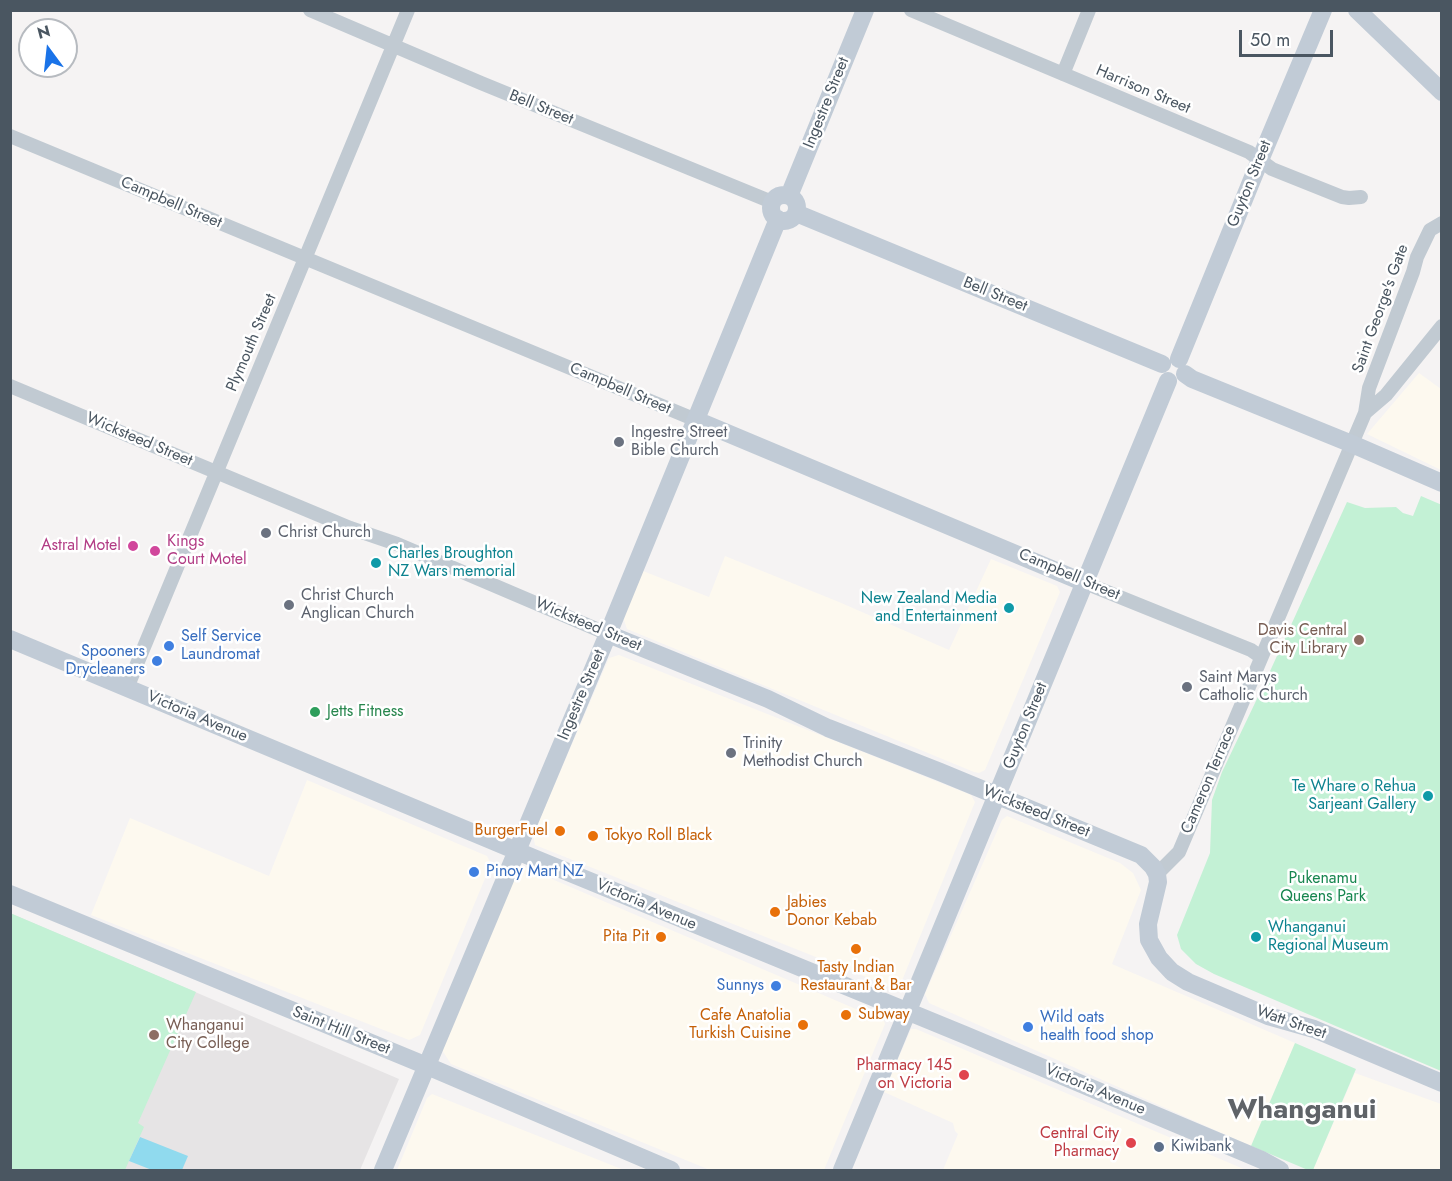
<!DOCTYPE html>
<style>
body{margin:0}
#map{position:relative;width:1452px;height:1181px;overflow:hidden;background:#f5f3f3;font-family:Jost,sans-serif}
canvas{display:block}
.frame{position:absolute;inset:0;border:12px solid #4a5661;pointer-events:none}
.north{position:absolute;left:18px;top:18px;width:60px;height:60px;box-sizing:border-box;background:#fff;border:2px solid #b7bbc0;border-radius:50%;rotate:345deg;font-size:16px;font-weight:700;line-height:24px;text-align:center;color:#4a5661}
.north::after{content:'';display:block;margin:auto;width:21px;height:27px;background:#1a73e8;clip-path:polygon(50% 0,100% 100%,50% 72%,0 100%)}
.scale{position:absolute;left:1239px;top:30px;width:94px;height:27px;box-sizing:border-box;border:3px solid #4a5661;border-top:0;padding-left:8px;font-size:18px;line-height:21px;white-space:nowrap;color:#4a5661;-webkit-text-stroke:4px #fff;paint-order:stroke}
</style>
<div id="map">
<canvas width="1452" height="1181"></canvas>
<div class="frame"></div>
<div class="north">N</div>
<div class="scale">50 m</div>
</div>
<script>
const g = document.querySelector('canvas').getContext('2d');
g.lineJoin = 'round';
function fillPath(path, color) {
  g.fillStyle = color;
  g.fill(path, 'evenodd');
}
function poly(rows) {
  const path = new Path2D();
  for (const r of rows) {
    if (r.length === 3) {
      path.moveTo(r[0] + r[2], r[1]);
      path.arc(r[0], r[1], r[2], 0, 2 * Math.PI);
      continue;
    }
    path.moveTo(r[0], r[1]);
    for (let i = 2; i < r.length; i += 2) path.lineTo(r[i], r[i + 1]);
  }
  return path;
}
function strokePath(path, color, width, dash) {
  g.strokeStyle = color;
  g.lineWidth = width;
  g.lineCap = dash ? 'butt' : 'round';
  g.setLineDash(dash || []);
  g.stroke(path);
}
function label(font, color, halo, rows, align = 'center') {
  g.font = font + ' Jost,sans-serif';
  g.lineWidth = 5;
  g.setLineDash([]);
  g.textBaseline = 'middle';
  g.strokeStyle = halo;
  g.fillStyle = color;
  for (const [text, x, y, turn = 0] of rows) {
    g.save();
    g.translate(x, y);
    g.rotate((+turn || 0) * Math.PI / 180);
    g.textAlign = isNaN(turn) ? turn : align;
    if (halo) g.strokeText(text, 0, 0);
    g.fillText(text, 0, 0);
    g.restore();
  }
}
fillPath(poly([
 [1419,373,1441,389,1441,470,1367,434],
 [725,556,839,602,949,650,991,559,1057,586,1060,592,985,770,979,773,974,772,627,629,623,617,643,571,709,597],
 [619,655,971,795,975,802,901,983,896,987,891,987,535,845,533,835,609,658],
 [307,780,487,856,491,864,420,1035,409,1040,91,915,130,818,269,876],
 [1007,816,1120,863,1133,873,1141,890,1112,964,1295,1043,1251,1146,929,1003,925,994,1002,820],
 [526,868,884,1021,885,1024,824,1170,710,1170,451,1064,442,1050,514,870],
 [911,1029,916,1029,1246,1170,943,1170,958,1134,955,1131,953,1123,884,1092],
 [1355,1073,1441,1104,1441,1170,1313,1170],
 [432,1094,624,1170,397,1170,427,1098]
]), '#fdf9ef');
fillPath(poly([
 [10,913,399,1079,360,1170,11,1170]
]), '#e6e4e5');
fillPath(poly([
 [1421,496,1442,505,1441,1071,1214,974,1196,964,1181,949,1177,935,1210,853,1212,800,1222,772,1266,680,1347,502,1365,508,1396,507,1403,513,1413,516],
 [10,913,196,992,138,1123,144,1127,125,1170,11,1170],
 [1295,1043,1356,1069,1313,1170,1308,1170,1251,1146]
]), '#c3f1d5');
fillPath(poly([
 [140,1137,188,1156,182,1170,152,1170,129,1161]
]), '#90daee');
strokePath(poly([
 [310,10,481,83,772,202],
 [911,10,1249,152,1272,169,1342,197,1349,198,1361,197],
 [1063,74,1089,10],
 [10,136,696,420],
 [1442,223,1430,230,1417,257,1413,272,1369,388,1365,413,1386,395,1442,326],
 [10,386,350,528,397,544,608,634],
 [1085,583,1251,650,1261,657],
 [127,688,408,10],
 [1157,874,1179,852,1365,413]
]), '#c1cad2', 14);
strokePath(poly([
 [1357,10,1442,92],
 [784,208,13],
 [789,196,865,10],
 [796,213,1162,364],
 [1179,359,1260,160,1323,10],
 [1185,374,1192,379,1352,444,1442,483],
 [696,420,1085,583],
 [608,634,768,699,828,728,940,772,1141,855,1153,867,1157,874,1158,882,1148,924,1149,940,1159,958,1172,972,1188,982,1268,1016,1314,1029,1442,1083],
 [10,639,536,859,965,1035,1262,1160,1280,1170],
 [10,894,427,1066,671,1170],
 [383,1170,608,634,778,219],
 [842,1170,1168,381]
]), '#c1cbd6', 18);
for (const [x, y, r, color] of [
 [619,442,6,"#6b7280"],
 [266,533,6,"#6b7280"],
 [133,546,6,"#d1479c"],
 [155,551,6,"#d1479c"],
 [376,563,6,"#0f9aa8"],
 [289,605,6,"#6b7280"],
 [1009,608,6,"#0f9aa8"],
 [1359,640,6,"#8d6e63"],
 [169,646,6,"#3f7fe0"],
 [157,661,6,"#3f7fe0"],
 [1187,687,6,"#6b7280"],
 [315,712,6,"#2e9e5b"],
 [731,753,6,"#6b7280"],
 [1428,796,6,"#0f9aa8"],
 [560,831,6,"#e8710a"],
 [593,836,6,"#e8710a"],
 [474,872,6,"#3f7fe0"],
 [775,912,6,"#e8710a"],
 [661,937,6,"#e8710a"],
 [1256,937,6,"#0f9aa8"],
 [856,949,6,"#e8710a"],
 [776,986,6,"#3f7fe0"],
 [846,1015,6,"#e8710a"],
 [803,1025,6,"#e8710a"],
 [1028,1027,6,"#3f7fe0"],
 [154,1035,6,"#8d6e63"],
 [964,1075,6,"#e0444e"],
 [1131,1143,6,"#e0444e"],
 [1159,1147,6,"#5c6f8a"]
]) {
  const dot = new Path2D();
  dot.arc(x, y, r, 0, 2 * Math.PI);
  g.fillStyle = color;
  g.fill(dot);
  strokePath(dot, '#fff', 2);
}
label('16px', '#4a5661', '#fff', [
 ["Harrison Street",1143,90,23],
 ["Ingestre Street",827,103,-68],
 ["Bell Street",541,108,22],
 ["Guyton Street",1250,184,-68],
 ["Campbell Street",171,203,23],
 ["Bell Street",995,295,22],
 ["Saint George's Gate",1381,309,-70],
 ["Plymouth Street",252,343,-67],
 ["Campbell Street",620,389,23],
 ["Wicksteed Street",139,440,23],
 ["Campbell Street",1069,575,23],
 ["Wicksteed Street",588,625,23],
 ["Ingestre Street",582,695,-67],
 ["Victoria Avenue",197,717,23],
 ["Guyton Street",1026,726,-68],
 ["Cameron Terrace",1209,780,-67],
 ["Wicksteed Street",1036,812,22],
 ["Victoria Avenue",646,905,23],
 ["Watt Street",1291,1023,19],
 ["Saint Hill Street",341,1031,22],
 ["Victoria Avenue",1095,1090,23]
]);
label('16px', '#5b616d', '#fff', [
 ["Ingestre Street",631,433],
 ["Bible Church",631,451],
 ["Christ Church",278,533],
 ["Christ Church",301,596],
 ["Anglican Church",301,614],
 ["Saint Marys",1199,678],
 ["Catholic Church",1199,696],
 ["Trinity",743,744],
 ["Methodist Church",743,762]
], 'left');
label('16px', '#b23c85', '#fff', [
 ["Kings",167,542],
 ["Court Motel",167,560],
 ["Astral Motel",121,546,"right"]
], 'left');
label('16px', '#0d838f', '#fff', [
 ["Charles Broughton",388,554],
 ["NZ Wars memorial",388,572],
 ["New Zealand Media",997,599,"right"],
 ["and Entertainment",997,617,"right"],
 ["Te Whare o Rehua",1416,787,"right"],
 ["Sarjeant Gallery",1416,805,"right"],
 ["Whanganui",1268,928],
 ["Regional Museum",1268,946]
], 'left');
label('16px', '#785e54', '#fff', [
 ["Davis Central",1347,631],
 ["City Library",1347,649],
 ["Whanganui",166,1026,"left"],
 ["City College",166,1044,"left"]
], 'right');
label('16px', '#366cbe', '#fff', [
 ["Self Service",181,637],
 ["Laundromat",181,655],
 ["Spooners",145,652,"right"],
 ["Drycleaners",145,670,"right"],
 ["Pinoy Mart NZ",486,872],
 ["Sunnys",764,986,"right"],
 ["Wild oats",1040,1018],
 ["health food shop",1040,1036]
], 'left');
label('16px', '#27864d', '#fff', [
 ["Jetts Fitness",327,712]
], 'left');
label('16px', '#c56008', '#fff', [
 ["BurgerFuel",548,831],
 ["Tokyo Roll Black",605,836,"left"],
 ["Jabies",787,903,"left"],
 ["Donor Kebab",787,921,"left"],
 ["Pita Pit",649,937],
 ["Tasty Indian",856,968,"center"],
 ["Restaurant & Bar",856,986,"center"],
 ["Subway",858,1015,"left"],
 ["Cafe Anatolia",791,1016],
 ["Turkish Cuisine",791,1034]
], 'right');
label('16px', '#17864f', '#fff', [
 ["Pukenamu",1323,879],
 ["Queens Park",1323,897]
]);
label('16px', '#be3a42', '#fff', [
 ["Pharmacy 145",952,1066],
 ["on Victoria",952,1084],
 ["Central City",1119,1134],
 ["Pharmacy",1119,1152]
], 'right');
label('16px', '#4e5e75', '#fff', [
 ["Kiwibank",1171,1147]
], 'left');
label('bold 28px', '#5f6368', '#fff', [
 ["Whanganui",1302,1111]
]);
</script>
